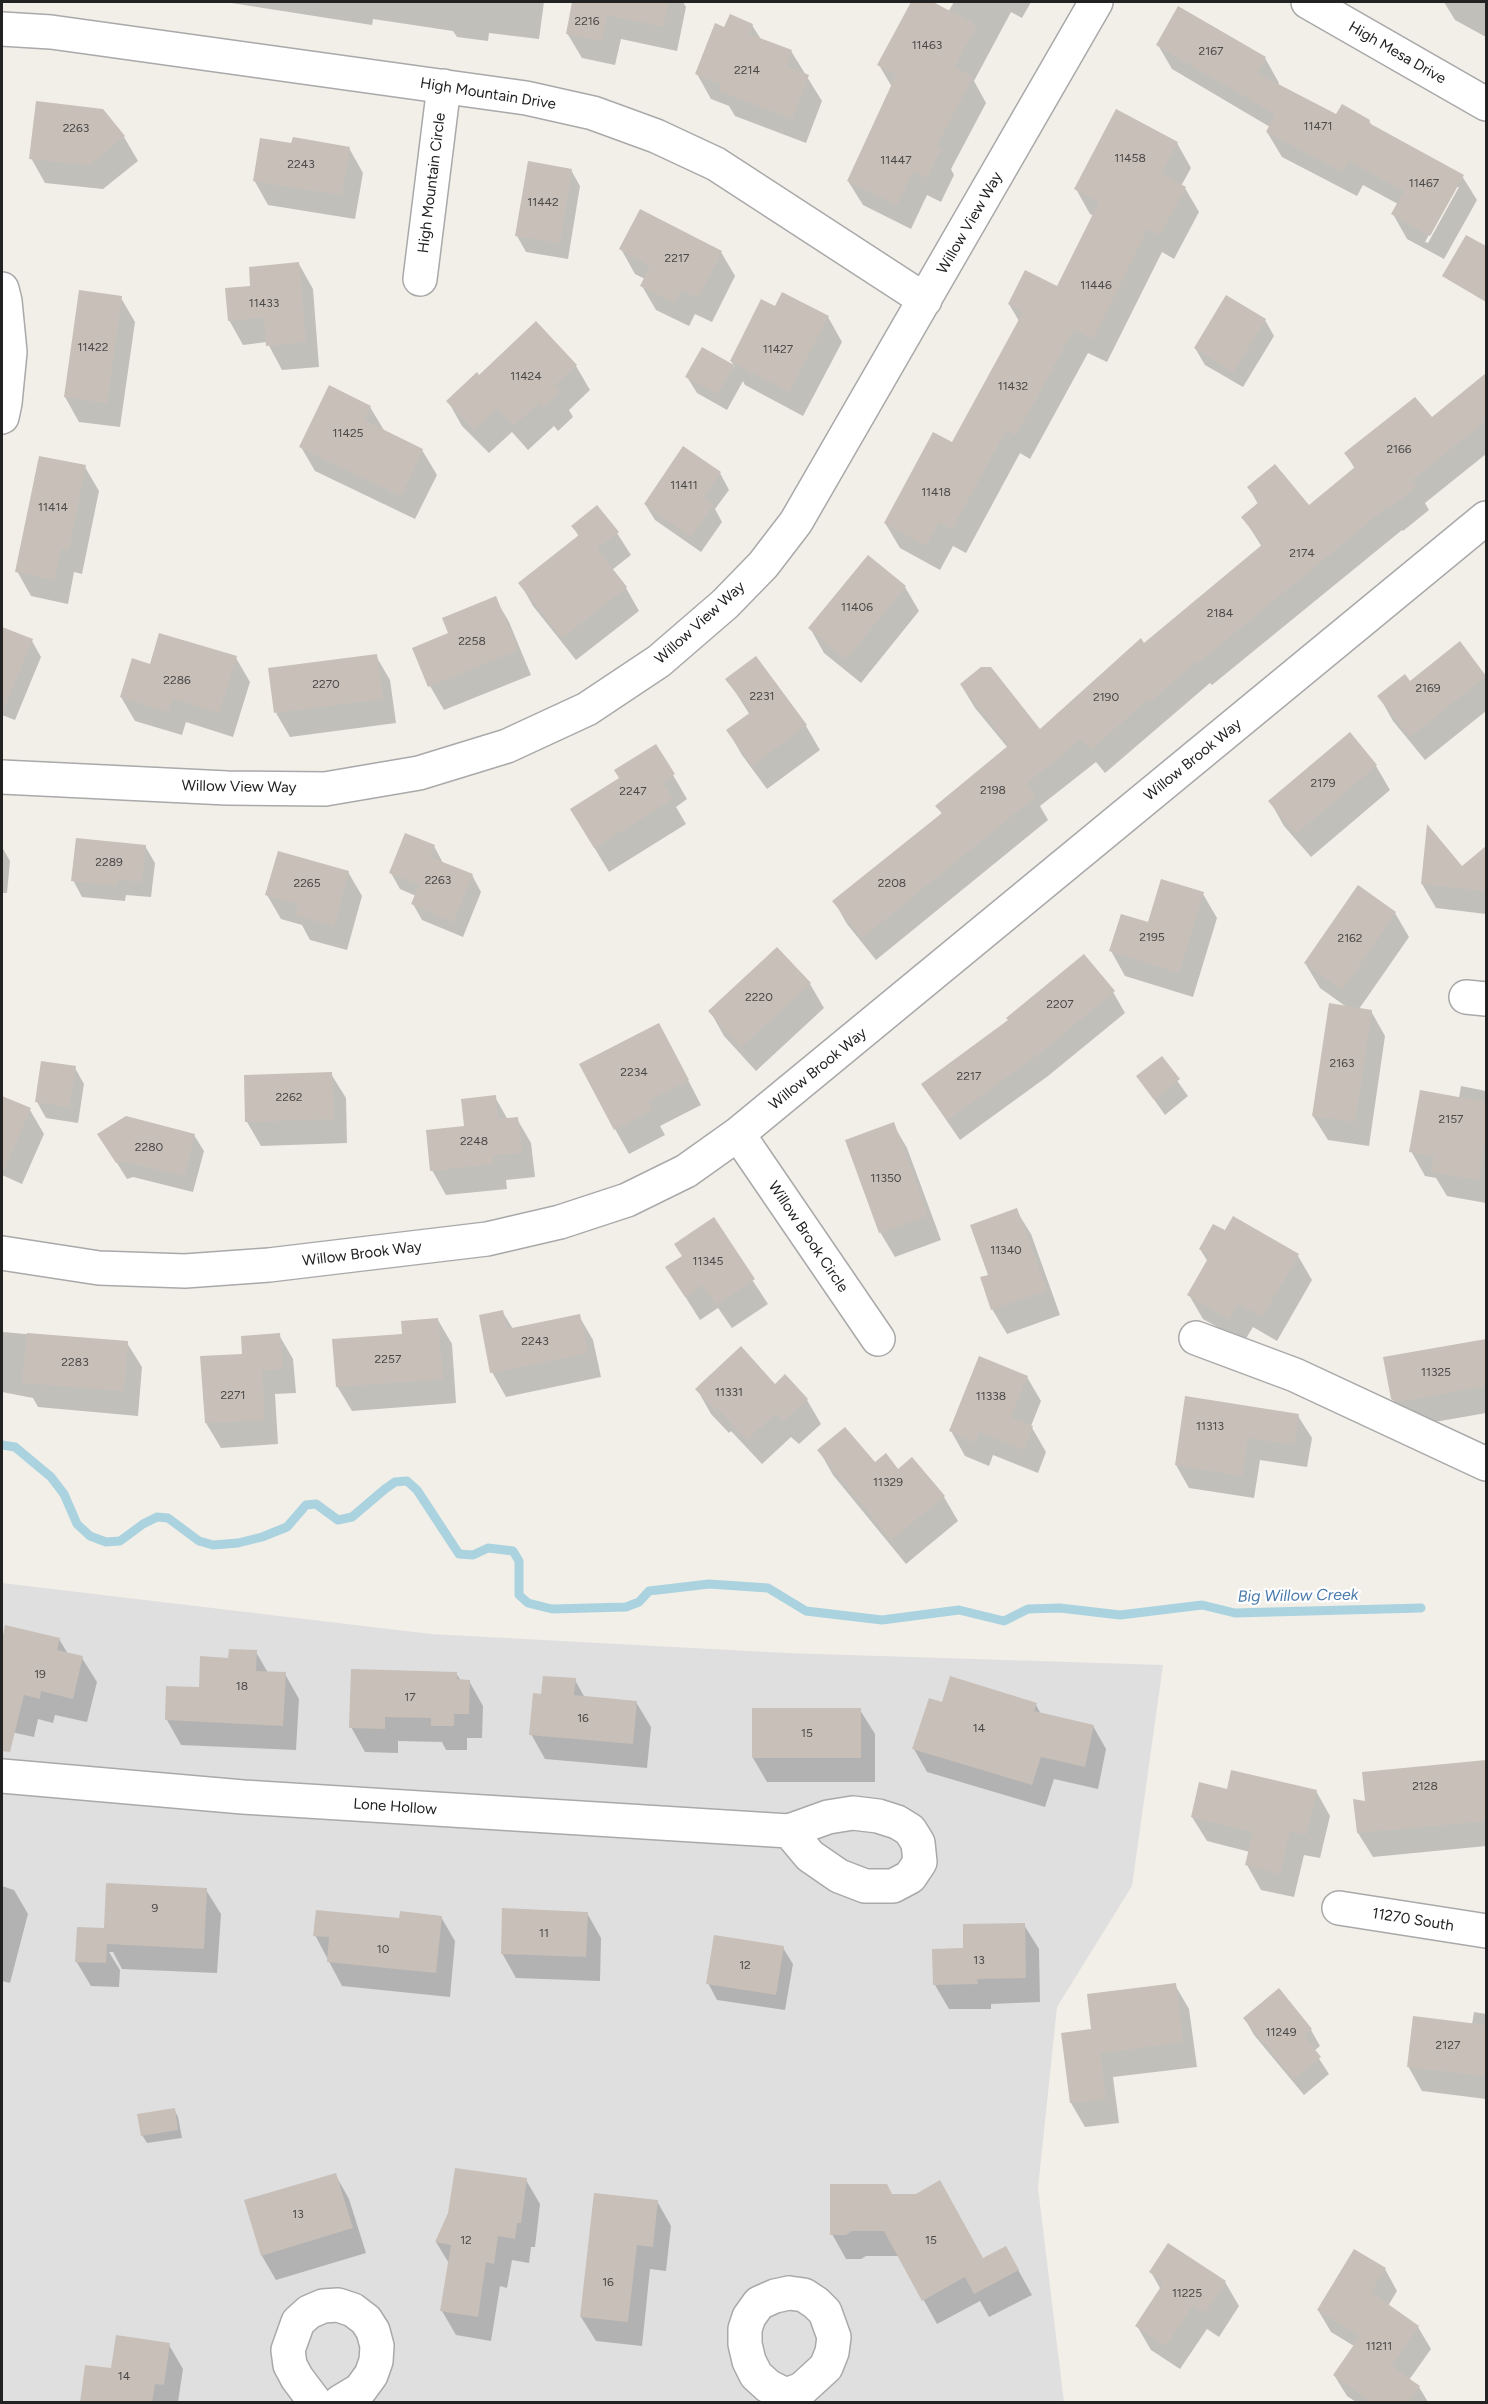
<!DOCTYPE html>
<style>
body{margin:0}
#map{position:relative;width:1488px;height:2404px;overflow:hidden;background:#f2efe9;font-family:Figtree,sans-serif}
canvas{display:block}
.frame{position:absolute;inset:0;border:3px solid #222;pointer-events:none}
</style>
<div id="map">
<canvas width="1488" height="2404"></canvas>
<div class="frame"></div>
</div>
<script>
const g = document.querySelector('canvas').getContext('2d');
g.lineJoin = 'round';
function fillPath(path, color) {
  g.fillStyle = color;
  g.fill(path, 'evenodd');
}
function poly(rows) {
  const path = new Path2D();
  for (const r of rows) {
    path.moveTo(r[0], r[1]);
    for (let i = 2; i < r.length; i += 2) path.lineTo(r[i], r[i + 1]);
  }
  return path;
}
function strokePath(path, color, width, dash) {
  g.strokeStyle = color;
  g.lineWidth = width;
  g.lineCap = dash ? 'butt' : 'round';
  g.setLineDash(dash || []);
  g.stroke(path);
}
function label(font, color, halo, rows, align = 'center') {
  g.font = font + ' Figtree,sans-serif';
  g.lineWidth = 4.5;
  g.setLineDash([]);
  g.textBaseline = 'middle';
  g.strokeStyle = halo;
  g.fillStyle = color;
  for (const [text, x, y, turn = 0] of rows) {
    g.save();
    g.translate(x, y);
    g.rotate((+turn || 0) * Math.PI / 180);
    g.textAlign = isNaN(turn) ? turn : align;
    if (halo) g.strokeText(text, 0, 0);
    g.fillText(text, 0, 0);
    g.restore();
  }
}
fillPath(poly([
 [2,1583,431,1634,786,1653,1163,1665,1132,1886,1057,2007,1038,2188,1064,2402,2,2402]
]), '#e0dfdf');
fillPath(poly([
 [225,2,544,2,539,39,489,33,488,41,457,37,453,31,373,19,372,25],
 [574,2,683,2,686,7,677,51,621,39,615,65,582,58,567,33],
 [912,2,929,2,948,12,954,2,1031,2,1022,18,1011,12,974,81,986,103,951,169,954,175,941,202,927,195,911,229,863,205,848,181,892,87,879,65],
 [1444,2,1486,2,1486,37,1455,20],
 [752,25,762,41,791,51,822,101,806,143,735,116,729,106,711,99,697,74,725,29],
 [1158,45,1265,58,1279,83,1278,85,1337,116,1369,121,1373,127,1462,176,1477,200,1444,259,1407,239,1393,214,1398,204,1363,185,1357,196,1282,157,1267,132,1270,127,1172,69],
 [1455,187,1459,187,1428,243,1425,242],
 [124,137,138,161,103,189,45,183,31,158],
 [1177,143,1191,168,1181,186,1185,188,1199,212,1174,259,1162,252,1107,362,1088,353,1030,459,1020,453,966,553,953,546,940,570,900,548,885,523,952,444,1019,321,1009,304,1058,288,1094,216,1090,214,1076,189],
 [293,145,349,148,363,173,355,219,268,205,254,180],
 [571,170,580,186,568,259,526,252,517,236],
 [1466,237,1486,248,1486,288,1465,272],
 [621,249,721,252,735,276,712,322,695,314,689,326,656,310,642,286,645,279,635,274],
 [299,264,313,289,319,367,282,370,267,342,243,345,229,320,252,288],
 [121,298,135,322,120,427,79,422,65,397],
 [775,308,828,317,842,342,803,416,745,385,743,381,727,410,697,393,687,377,703,349,735,367,731,361],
 [1265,320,1274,336,1243,387,1205,365,1195,348],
 [576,366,590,390,569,410,573,417,558,431,554,426,528,450,512,432,489,453,462,426,448,401,479,377],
 [1486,375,1486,454,1425,503,1429,510,1403,531,1402,530,1212,685,1210,683,1105,773,1096,762,1040,806,1048,820,876,960,847,924,834,901,942,814,937,806,1008,748,975,708,961,685,1040,731,1262,547,1243,517,1258,504,1249,488,1309,507,1355,469,1346,454,1432,419],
 [330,387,370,407,385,432,422,450,437,475,415,519,315,471,301,447],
 [85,467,99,491,82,574,74,572,68,604,31,596,17,571],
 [720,473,729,490,715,509,722,522,701,552,655,520,645,504],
 [573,526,617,533,631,555,612,570,626,588,639,611,576,660,533,606,520,583,579,537],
 [905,587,919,611,861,683,824,653,810,628],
 [495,598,509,622,531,675,444,710,430,686,450,634],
 [2,628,32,641,41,657,15,720,2,715],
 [1460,643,1486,677,1486,711,1425,760,1393,721,1379,696,1410,683],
 [376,656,390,680,396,723,290,737,276,713],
 [236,658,250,682,233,737,186,722,182,735,135,721,121,697,151,666],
 [727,679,806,726,820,750,767,789,742,755,728,731,750,715],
 [1349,734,1376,766,1390,790,1311,857,1284,826,1270,801],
 [673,775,687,799,676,807,686,824,609,872,586,834,621,779],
 [145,846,155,863,151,897,126,895,125,901,82,897,73,880],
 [434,846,443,863,472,875,481,892,463,937,422,920,413,904,416,896,400,889,391,873],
 [2,847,10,861,7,893,2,893],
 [1486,848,1486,914,1436,908,1422,884,1462,868],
 [348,872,362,896,347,950,310,940,302,925,281,919,267,895],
 [1203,894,1217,918,1193,997,1125,976,1111,951,1149,924],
 [1395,913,1409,937,1359,1009,1371,1011,1385,1036,1369,1146,1328,1140,1313,1116,1348,1008,1320,988,1305,963],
 [810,984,824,1008,756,1071,724,1036,710,1011],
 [1113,992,1125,1013,1048,1076,960,1140,922,1085],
 [672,1049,701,1105,660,1126,665,1135,629,1154,615,1129],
 [1161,1058,1188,1096,1165,1115,1138,1077],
 [75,1068,84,1084,78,1123,46,1118,37,1102],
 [331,1074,346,1098,347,1143,261,1146,247,1122],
 [1461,1086,1486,1091,1486,1203,1447,1196,1436,1178,1425,1176,1411,1151,1459,1098],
 [2,1097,30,1110,44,1134,22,1184,2,1175],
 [495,1097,508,1120,517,1119,531,1143,535,1177,506,1180,507,1189,446,1195,432,1170,465,1127],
 [893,1124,907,1148,941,1240,895,1257,880,1232],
 [194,1135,204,1151,193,1192,133,1177,127,1179,109,1150],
 [1016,1210,1031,1234,1060,1315,1007,1334,992,1309,990,1276],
 [713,1220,768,1304,732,1328,718,1308,700,1320,667,1268,683,1257],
 [1225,1232,1298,1256,1312,1280,1277,1341,1253,1327,1244,1342,1203,1319,1189,1295,1208,1262,1200,1249],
 [502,1311,513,1329,579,1316,593,1340,601,1377,506,1397,492,1372],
 [438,1320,452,1344,456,1403,352,1411,337,1386,404,1335],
 [2,1329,3,1332,127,1343,142,1367,138,1416,38,1407,33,1398,2,1392],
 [279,1335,293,1359,296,1393,275,1394,278,1444,221,1448,206,1423,202,1358,244,1355],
 [1486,1340,1486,1413,1412,1426,1407,1424,1392,1398,1385,1358],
 [1027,1377,1041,1401,1031,1426,1046,1452,1038,1473,993,1455,989,1466,965,1456,951,1431],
 [775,1386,807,1400,821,1424,799,1444,791,1437,762,1464,731,1431,729,1433,711,1414,697,1389],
 [1298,1416,1312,1438,1307,1467,1260,1460,1254,1498,1189,1488,1176,1465],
 [819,1450,875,1464,944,1497,958,1521,906,1564,833,1475],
 [6,1627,59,1639,68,1654,82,1658,97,1682,87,1722,55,1715,53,1723,38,1719,34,1737,2,1730,2,1647],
 [256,1652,268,1673,285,1674,299,1699,296,1750,181,1745,167,1720,230,1660],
 [456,1673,461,1681,469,1681,483,1706,482,1738,467,1738,467,1750,446,1750,442,1742,398,1741,398,1753,365,1752,351,1727],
 [575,1680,585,1698,636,1702,651,1727,647,1768,545,1759,531,1734,542,1696],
 [943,1704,1036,1705,1041,1714,1093,1726,1106,1749,1098,1789,1054,1779,1045,1807,927,1772,914,1749],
 [860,1710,875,1734,875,1782,767,1782,753,1758],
 [1486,1761,1486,1846,1373,1857,1358,1833,1355,1801,1366,1803,1364,1774],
 [1228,1790,1316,1791,1330,1816,1320,1858,1304,1855,1294,1897,1261,1890,1247,1865,1250,1852,1207,1841,1192,1817],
 [2,1886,14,1890,28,1914,10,1983,2,1981],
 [206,1890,221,1914,217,1973,122,1969,113,1952,109,1952,120,1970,119,1987,91,1986,76,1961,105,1930],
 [587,1913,601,1938,600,1981,516,1978,502,1953],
 [441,1917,455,1941,450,1997,342,1986,315,1935,400,1919],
 [1024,1925,1039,1949,1040,2002,991,2004,991,2009,949,2009,935,1985],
 [783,1948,793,1964,785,2010,717,2000,708,1983],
 [1175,1985,1189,2009,1197,2067,1113,2077,1119,2123,1085,2127,1071,2103,1062,2034,1093,2030],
 [1474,2012,1486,2014,1486,2099,1422,2091,1408,2066,1472,2025],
 [1245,2019,1311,2030,1320,2046,1314,2051,1329,2074,1304,2095,1254,2035],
 [174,2109,178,2117,182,2138,147,2143,142,2135],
 [335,2174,349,2199,366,2253,276,2280,262,2256,246,2201],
 [526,2180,540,2204,535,2247,531,2247,529,2263,512,2260,507,2288,500,2286,491,2341,456,2335,442,2311,450,2265,436,2242],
 [892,2195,983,2260,1006,2248,1032,2295,989,2317,980,2301,937,2324,899,2256,866,2256,861,2259,846,2259,832,2234],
 [657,2201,671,2226,666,2271,650,2269,642,2346,596,2341,581,2317],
 [1385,2269,1397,2291,1388,2306,1418,2327,1431,2349,1409,2380,1419,2387,1428,2402,1356,2402,1347,2396,1334,2375,1354,2346,1331,2332,1318,2310],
 [1151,2272,1225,2282,1239,2306,1219,2337,1207,2329,1180,2369,1151,2350,1137,2326,1161,2290],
 [169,2345,183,2369,178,2402,82,2402,112,2370]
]), '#0003');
strokePath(poly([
 [2,1445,15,1447,51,1477,64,1494,77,1524,90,1536,106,1542,120,1541,143,1524,157,1517,168,1518,199,1541,213,1545,238,1543,262,1537,287,1527,306,1505,316,1504,338,1520,352,1517,385,1489,395,1482,407,1481,417,1490,459,1554,473,1555,488,1548,513,1551,519,1561,519,1595,528,1603,552,1609,626,1607,639,1602,649,1591,709,1584,768,1588,806,1611,882,1620,959,1610,1004,1621,1028,1609,1060,1608,1120,1615,1202,1605,1235,1613,1421,1608]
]), '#aad3df', 9);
fillPath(poly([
 [572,2,669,2,663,27,607,15,602,41,566,34],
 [911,2,933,2,977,25,954,67,973,77,936,147,941,149,927,178,913,171,897,205,847,181,896,75,877,65],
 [1178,6,1266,57,1257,73,1336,114,1342,104,1370,120,1369,123,1464,175,1430,236,1391,214,1404,191,1349,161,1343,172,1266,132,1275,114,1156,45],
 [730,14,753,24,749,34,792,50,786,66,809,75,792,119,719,91,721,84,695,74,715,23,724,27],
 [36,101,103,109,125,136,89,165,29,159],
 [1116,109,1178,142,1161,173,1186,187,1160,235,1148,228,1093,339,1074,329,1016,435,1006,430,952,529,939,522,926,546,884,523,933,432,952,442,1023,312,1008,304,1025,270,1057,286,1099,202,1074,189],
 [293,137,350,147,342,195,253,181,260,138,291,143],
 [528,161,572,169,560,243,515,236],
 [640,209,722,251,698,298,681,290,674,303,640,286,650,266,619,249],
 [1466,235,1486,246,1486,302,1442,276],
 [299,262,306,342,266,346,264,317,228,321,225,288,250,286,249,267],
 [79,290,122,296,107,403,64,397],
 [782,292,829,316,789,392,730,361,761,299,775,306],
 [1226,295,1266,319,1233,372,1194,348],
 [536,321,577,365,554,386,560,392,543,407,539,402,514,426,497,408,474,430,446,401,477,372,479,375],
 [702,347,734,365,718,394,685,377],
 [1486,373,1486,420,1412,480,1417,486,1388,509,1387,507,1198,663,1196,661,1150,702,1148,699,1091,750,1081,739,1026,784,1036,796,862,938,832,901,942,813,935,806,1009,745,960,684,981,667,991,667,1040,729,1141,638,1144,643,1263,544,1241,517,1259,502,1247,487,1275,464,1309,505,1355,467,1344,453,1415,397,1432,417],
 [329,385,371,406,364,420,423,449,401,496,299,447],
 [683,446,721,472,703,497,714,504,691,537,644,504],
 [39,456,86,465,69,550,61,549,54,580,15,572],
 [597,505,619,532,597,549,627,587,562,638,518,583,579,535,571,526],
 [868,555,906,586,846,659,808,628],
 [496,596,518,650,428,687,412,648,448,633,442,618],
 [2,627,33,639,2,713],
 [159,633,237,656,219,713,172,698,168,712,120,697,132,658,150,664],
 [1460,641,1486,676,1410,737,1377,696,1405,674,1410,681],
 [377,654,383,699,274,713,268,668],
 [756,656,807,725,752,766,726,730,751,712,725,679],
 [1350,732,1377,765,1296,834,1268,801],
 [656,744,675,774,662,782,673,799,594,848,570,809,619,778,614,770],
 [1427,824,1462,866,1486,846,1486,891,1421,884],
 [405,833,435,845,430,857,473,874,453,922,411,904,419,885,389,873],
 [76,838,146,845,142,882,118,879,117,886,71,881],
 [278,851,349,871,334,926,295,915,298,904,265,895],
 [1161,879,1204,892,1179,973,1109,951,1121,914,1148,922],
 [1358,885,1396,912,1342,990,1304,963],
 [777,947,811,983,741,1047,708,1011],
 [1084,954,1115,991,1036,1056,947,1120,921,1084,1008,1020,1006,1018],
 [1329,1003,1372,1010,1355,1122,1312,1116],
 [659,1023,689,1080,648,1101,652,1110,614,1130,579,1064],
 [1162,1056,1180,1079,1154,1100,1136,1076],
 [41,1061,76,1066,69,1107,35,1102],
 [332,1072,334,1119,245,1122,244,1075],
 [1420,1090,1486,1102,1486,1137,1479,1180,1431,1172,1434,1156,1409,1152],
 [496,1095,498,1119,518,1117,522,1153,493,1155,493,1164,430,1171,426,1130,464,1126,461,1099],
 [2,1096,31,1108,2,1175],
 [126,1116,195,1134,184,1176,123,1161,116,1163,97,1134],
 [894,1122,928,1216,879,1233,845,1140],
 [1017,1208,1047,1290,991,1310,980,1277,988,1275,970,1225],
 [1233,1216,1299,1254,1262,1317,1238,1303,1229,1319,1187,1295,1210,1255,1199,1249,1213,1224,1225,1230],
 [714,1217,755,1279,716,1305,703,1285,685,1297,665,1267,682,1256,674,1244],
 [503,1310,507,1329,580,1314,588,1353,490,1373,479,1315],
 [438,1318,443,1379,336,1387,332,1339,402,1334,401,1321],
 [27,1333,128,1341,124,1391,22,1383],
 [280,1333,283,1369,262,1370,265,1420,205,1423,200,1356,242,1354,241,1336],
 [1486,1339,1486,1386,1397,1402,1391,1399,1383,1357],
 [741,1346,775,1384,785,1374,808,1399,784,1421,776,1413,747,1440,716,1407,714,1409,695,1389],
 [979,1356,1028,1376,1011,1417,1033,1426,1024,1450,979,1432,975,1442,949,1431],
 [1185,1396,1299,1414,1294,1445,1248,1438,1242,1476,1175,1465],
 [845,1427,875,1462,886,1453,898,1469,912,1457,945,1496,891,1540,817,1450],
 [5,1625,60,1638,57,1650,83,1656,73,1699,41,1691,40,1699,24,1695,10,1752,2,1751,2,1641],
 [229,1649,257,1650,256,1671,286,1672,283,1726,165,1720,166,1686,199,1687,200,1656,228,1658],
 [351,1669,457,1672,457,1679,470,1680,469,1714,454,1714,454,1726,431,1726,431,1718,385,1717,385,1729,349,1728],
 [543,1676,576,1678,574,1695,637,1701,633,1744,529,1735,533,1693,541,1694],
 [950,1676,1037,1703,1034,1711,1094,1725,1085,1767,1041,1757,1032,1785,912,1749,929,1698,942,1702],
 [752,1708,861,1708,861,1758,752,1758],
 [1486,1760,1486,1821,1357,1833,1353,1799,1365,1801,1362,1772],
 [1231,1770,1317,1790,1306,1835,1290,1831,1280,1874,1245,1865,1253,1832,1191,1817,1199,1782,1227,1789],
 [106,1883,207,1888,204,1949,107,1944,106,1963,75,1962,77,1927,104,1928],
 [502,1908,588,1912,586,1957,501,1954],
 [316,1910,399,1918,400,1911,442,1916,436,1973,327,1962,329,1937,313,1936],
 [1025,1923,1026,1978,977,1979,978,1984,933,1985,932,1949,963,1948,963,1924],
 [714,1935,784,1946,776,1995,706,1984],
 [1176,1983,1183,2042,1100,2053,1106,2099,1070,2103,1061,2033,1091,2029,1087,1994],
 [1279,1988,1312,2029,1304,2036,1321,2057,1294,2079,1243,2018],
 [1413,2016,1486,2025,1486,2076,1407,2067],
 [175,2108,178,2130,141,2136,137,2114],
 [455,2168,527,2178,521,2223,517,2223,515,2239,498,2236,494,2264,486,2262,478,2317,440,2311,451,2245,435,2242,448,2213],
 [336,2173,353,2228,261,2256,244,2200],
 [940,2180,983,2258,1006,2246,1019,2270,974,2294,965,2277,922,2301,884,2231,852,2231,846,2235,830,2235,830,2184,887,2184,892,2194,916,2194],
 [594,2193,658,2200,653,2247,637,2245,628,2322,580,2317],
 [1168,2243,1226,2281,1205,2313,1193,2305,1166,2346,1135,2326,1164,2282,1149,2272],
 [1354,2249,1386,2268,1371,2292,1419,2326,1391,2366,1420,2386,1408,2403,1373,2403,1333,2375,1360,2336,1317,2310],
 [116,2335,170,2343,164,2385,155,2384,152,2403,80,2403,85,2365,111,2368]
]), '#c7bfb8');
const minor = poly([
 [1308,2,1486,104],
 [2,29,51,32,526,98,593,113,656,136,716,164,925,300],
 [420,279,444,86],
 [2,289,5,301,10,352,5,403,2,417],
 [2,777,227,788,325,789,419,773,507,746,587,709,659,661,725,604,763,565,796,522,1096,2],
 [1466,997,1486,999],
 [738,1134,878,1339],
 [2,1253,99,1268,185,1271,269,1265,487,1239,560,1222,627,1200,686,1171,738,1134,1486,518],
 [1196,1338,1295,1375,1486,1464],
 [2,1776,243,1797,789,1831,828,1817,853,1813,878,1816,897,1822,910,1830,918,1843,920,1862,910,1877,893,1886,865,1886,839,1876,810,1856,789,1831],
 [1339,1908,1486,1931],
 [789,2293,804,2295,816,2303,825,2312,834,2337,832,2352,826,2367,802,2389,786,2395,768,2386,756,2375,749,2361,745,2344,745,2329,749,2317,759,2303,775,2296,789,2293],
 [315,2402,297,2378,290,2365,288,2350,298,2322,309,2312,323,2306,338,2305,353,2310,366,2320,373,2331,377,2346,376,2361,371,2375,360,2390,340,2402]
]);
strokePath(minor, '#a9a9a9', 36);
strokePath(minor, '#fff', 33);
label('12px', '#4b4948', null, [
 ["2216",587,21],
 ["11463",927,45],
 ["2167",1211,51],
 ["2214",747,70],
 ["11471",1318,126],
 ["2263",76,128],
 ["11458",1130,158],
 ["11447",896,160],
 ["2243",301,164],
 ["11467",1424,183],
 ["11442",543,202],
 ["2217",677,258],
 ["11446",1096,285],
 ["11433",264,303],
 ["11422",93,347],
 ["11427",778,349],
 ["11424",526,376],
 ["11432",1013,386],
 ["11425",348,433],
 ["2166",1399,449],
 ["11411",684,485],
 ["11418",936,492],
 ["11414",53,507],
 ["2174",1302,553],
 ["11406",857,607],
 ["2184",1220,613],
 ["2258",472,641],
 ["2286",177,680],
 ["2270",326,684],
 ["2169",1428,688],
 ["2231",762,696],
 ["2190",1106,697],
 ["2179",1323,783],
 ["2198",993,790],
 ["2247",633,791],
 ["2289",109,862],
 ["2263",438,880],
 ["2265",307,883],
 ["2208",892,883],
 ["2195",1152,937],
 ["2162",1350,938],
 ["2220",759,997],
 ["2207",1060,1004],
 ["2163",1342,1063],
 ["2234",634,1072],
 ["2217",969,1076],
 ["2262",289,1097],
 ["2157",1451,1119],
 ["2248",474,1141],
 ["2280",149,1147],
 ["11350",886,1178],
 ["11340",1006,1250],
 ["11345",708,1261],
 ["2243",535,1341],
 ["2257",388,1359],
 ["2283",75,1362],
 ["11325",1436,1372],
 ["11331",729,1392],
 ["2271",233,1395],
 ["11338",991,1396],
 ["11313",1210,1426],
 ["11329",888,1482],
 ["19",40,1674],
 ["18",242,1686],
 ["17",410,1697],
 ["16",583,1718],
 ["14",979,1728],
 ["15",807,1733],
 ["2128",1425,1786],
 ["9",155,1908],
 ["11",544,1933],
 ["10",383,1949],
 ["13",979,1960],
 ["12",745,1965],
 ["11249",1281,2032],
 ["2127",1448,2045],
 ["13",298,2214],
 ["12",466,2240],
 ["15",931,2240],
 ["16",608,2282],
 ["11225",1187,2293],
 ["11211",1379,2346],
 ["14",124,2376]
]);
label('15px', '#222', '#fff', [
 ["High Mesa Drive",1397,53,30],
 ["High Mountain Drive",488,94,9],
 ["High Mountain Circle",432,183,-83],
 ["Willow View Way",970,223,-60],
 ["Willow View Way",700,623,-42],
 ["Willow Brook Way",1193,760,-39],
 ["Willow View Way",239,787,1],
 ["Willow Brook Way",818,1069,-39],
 ["Willow Brook Circle",808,1237,56],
 ["Willow Brook Way",362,1254,-7],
 ["Lone Hollow",395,1807,4],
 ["11270 South",1413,1920,9]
]);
label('italic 16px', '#4a7aab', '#fff', [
 ["Big Willow Creek",1298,1596,-1]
]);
</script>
